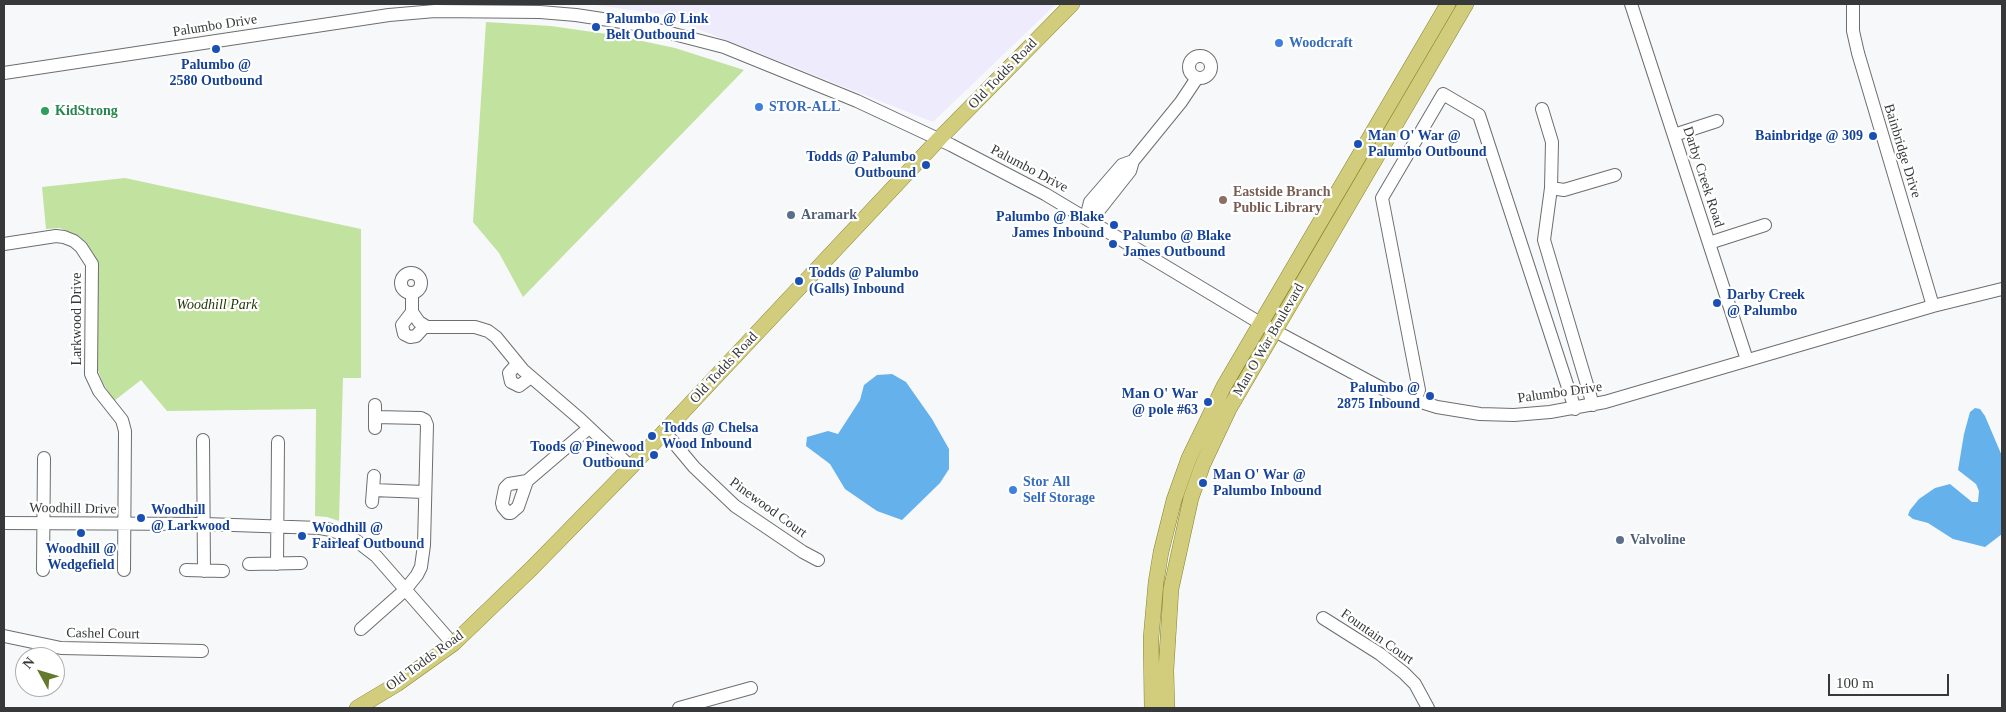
<!DOCTYPE html>
<style>
body{margin:0}
#map{position:relative;width:2006px;height:712px;overflow:hidden;background:#f7f8fa;font-family:Georgia,serif}
canvas{display:block}
.frame{position:absolute;inset:0;border:5px solid #373839;pointer-events:none}
.north{position:absolute;left:15px;top:647px;width:50px;height:50px;box-sizing:border-box;background:#fff;border:1px solid #afafb0;border-radius:50%;rotate:309deg;font-size:14px;font-weight:700;line-height:20px;text-align:center;color:#373839}
.north::after{content:'';display:block;margin:auto;width:18px;height:22px;background:#63792b;clip-path:polygon(50% 0,100% 100%,50% 72%,0 100%)}
.scale{position:absolute;left:1828px;top:674px;width:121px;height:22px;box-sizing:border-box;border:2px solid #373839;border-top:0;padding-left:6px;font-size:15px;line-height:18px;white-space:nowrap;color:#373839;-webkit-text-stroke:4px #fff;paint-order:stroke}
</style>
<div id="map">
<canvas width="2006" height="712"></canvas>
<div class="frame"></div>
<div class="north">N</div>
<div class="scale">100 m</div>
</div>
<script>
const g = document.querySelector('canvas').getContext('2d');
g.lineJoin = 'round';
function fillPath(path, color) {
  g.fillStyle = color;
  g.fill(path, 'evenodd');
}
function poly(rows) {
  const path = new Path2D();
  for (const r of rows) {
    if (r.length === 3) {
      path.moveTo(r[0] + r[2], r[1]);
      path.arc(r[0], r[1], r[2], 0, 2 * Math.PI);
      continue;
    }
    path.moveTo(r[0], r[1]);
    for (let i = 2; i < r.length; i += 2) path.lineTo(r[i], r[i + 1]);
  }
  return path;
}
function strokePath(path, color, width, dash) {
  g.strokeStyle = color;
  g.lineWidth = width;
  g.lineCap = dash ? 'butt' : 'round';
  g.setLineDash(dash || []);
  g.stroke(path);
}
function label(font, color, halo, rows, align = 'center') {
  g.font = font + ' Georgia,serif';
  g.lineWidth = 4.5;
  g.setLineDash([]);
  g.textBaseline = 'middle';
  g.strokeStyle = halo;
  g.fillStyle = color;
  for (const [text, x, y, turn = 0] of rows) {
    g.save();
    g.translate(x, y);
    g.rotate((+turn || 0) * Math.PI / 180);
    g.textAlign = isNaN(turn) ? turn : align;
    if (halo) g.strokeText(text, 0, 0);
    g.fillText(text, 0, 0);
    g.restore();
  }
}
fillPath(poly([
 [588,4,1056,4,933,122,660,14]
]), '#eeebfd');
fillPath(poly([
 [486,22,551,26,614,35,675,48,744,70,523,297,499,253,473,222],
 [125,178,361,229,361,378,343,378,339,521,327,517,315,516,316,409,167,411,141,380,114,401,103,383,97,368,98,262,86,242,79,236,60,228,46,229,42,187]
]), '#c2e29f');
fillPath(poly([
 [892,374,906,382,932,419,949,449,949,469,940,483,902,520,877,511,845,489,830,464,806,446,807,437,828,431,838,434,860,400,864,385,877,375],
 [1975,408,1980,409,1985,416,2002,456,2002,534,1985,547,1953,539,1928,523,1913,519,1908,515,1910,510,1919,499,1935,488,1950,484,1972,502,1978,502,1979,491,1976,484,1958,470,1964,434,1970,412]
]), '#65b1eb');
const minor = poly([
 [1631,4,1747,360],
 [1853,4,1853,31,1858,53,1933,306],
 [1200,67,11],
 [4,73,389,15,435,11,540,12,576,15,635,24,724,47,857,101,951,145,1045,194,1260,323,1389,392,1437,407,1480,414,1514,415,1550,412,1605,402,1933,306,2002,289],
 [1542,109,1552,142,1551,188,1544,240,1593,405],
 [1674,135,1717,121],
 [1551,188,1564,190,1615,175],
 [1086,218,1100,209,1130,171,1133,161,1181,102,1197,78],
 [1086,218,1090,202,1122,165,1133,161],
 [1709,243,1765,225],
 [4,244,56,236,64,237,74,241,81,247,92,264,91,374,99,391,122,420,125,431,124,570],
 [411,283,10],
 [412,293,412,312,419,322,427,327,475,327,488,331,496,337,523,370,580,419,631,467],
 [412,312,402,325,404,334,410,337,416,336,425,326],
 [517,364,509,373,511,382,519,386,531,377],
 [1415,401,1419,390,1382,198,1443,94,1479,115,1575,409],
 [375,428,375,405],
 [664,431,694,467,735,506,803,552,818,560],
 [203,440,204,571],
 [527,481,518,507,511,513,508,513,503,507,502,503,505,488,509,484,527,481,589,428],
 [373,490,424,492],
 [372,502,374,476],
 [4,523,205,524,320,528,331,530,354,539,376,556,453,644],
 [249,564,301,563],
 [277,564,278,442],
 [43,570,44,458],
 [186,570,223,571],
 [1323,618,1380,654,1404,673,1415,684,1428,708],
 [361,629,405,590,417,575,421,567,424,545,427,425,425,420,421,418,375,417],
 [4,636,61,648,202,651],
 [679,708,751,688]
]);
const major = poly([
 [357,708,397,684,453,644,531,569,631,467,939,139,1072,4],
 [1152,708,1151,638,1156,582,1161,552,1174,500,1189,458,1224,386,1448,4],
 [1167,708,1166,670,1171,589,1191,498,1203,464,1229,409,1466,4]
]);
strokePath(minor, '#6d6e70', 14);
strokePath(major, '#87832d', 16);
strokePath(minor, '#fff', 12);
strokePath(major, '#d1cd7d', 15);
for (const [x, y, r, color] of [
 [596,27,5,"#1a4fb4"],
 [1279,43,5,"#3f7fe0"],
 [216,49,5,"#1a4fb4"],
 [759,107,5,"#3f7fe0"],
 [45,111,5,"#2e9e5b"],
 [1873,136,5,"#1a4fb4"],
 [1358,144,5,"#1a4fb4"],
 [926,165,5,"#1a4fb4"],
 [1223,200,5,"#8d6e63"],
 [791,215,5,"#5c6f8a"],
 [1114,225,5,"#1a4fb4"],
 [1113,244,5,"#1a4fb4"],
 [799,281,5,"#1a4fb4"],
 [1717,303,5,"#1a4fb4"],
 [1430,396,5,"#1a4fb4"],
 [1208,402,5,"#1a4fb4"],
 [652,436,5,"#1a4fb4"],
 [654,455,5,"#1a4fb4"],
 [1203,483,5,"#1a4fb4"],
 [1013,490,5,"#3f7fe0"],
 [141,518,5,"#1a4fb4"],
 [81,533,5,"#1a4fb4"],
 [302,536,5,"#1a4fb4"],
 [1620,540,5,"#5c6f8a"]
]) {
  const dot = new Path2D();
  dot.arc(x, y, r, 0, 2 * Math.PI);
  g.fillStyle = color;
  g.fill(dot);
  strokePath(dot, '#fff', 2);
}
label('bold 14px', '#164399', '#fff', [
 ["Palumbo @ Link",606,19],
 ["Belt Outbound",606,35],
 ["Palumbo @",216,65,"center"],
 ["2580 Outbound",216,81,"center"],
 ["Man O' War @",1368,136],
 ["Palumbo Outbound",1368,152],
 ["Bainbridge @ 309",1863,136,"right"],
 ["Todds @ Palumbo",916,157,"right"],
 ["Outbound",916,173,"right"],
 ["Palumbo @ Blake",1104,217,"right"],
 ["James Inbound",1104,233,"right"],
 ["Palumbo @ Blake",1123,236],
 ["James Outbound",1123,252],
 ["Todds @ Palumbo",809,273],
 ["(Galls) Inbound",809,289],
 ["Darby Creek",1727,295],
 ["@ Palumbo",1727,311],
 ["Palumbo @",1420,388,"right"],
 ["2875 Inbound",1420,404,"right"],
 ["Man O' War",1198,394,"right"],
 ["@ pole #63",1198,410,"right"],
 ["Todds @ Chelsa",662,428],
 ["Wood Inbound",662,444],
 ["Toods @ Pinewood",644,447,"right"],
 ["Outbound",644,463,"right"],
 ["Man O' War @",1213,475],
 ["Palumbo Inbound",1213,491],
 ["Woodhill",151,510],
 ["@ Larkwood",151,526],
 ["Woodhill @",312,528],
 ["Fairleaf Outbound",312,544],
 ["Woodhill @",81,549,"center"],
 ["Wedgefield",81,565,"center"]
], 'left');
label('14px', '#373839', '#fff', [
 ["Palumbo Drive",215,26,-9],
 ["Old Todds Road",1003,74,-46],
 ["Bainbridge Drive",1902,151,73],
 ["Palumbo Drive",1029,169,28],
 ["Darby Creek Road",1703,177,72],
 ["Larkwood Drive",77,319,-90],
 ["Man O War Boulevard",1269,340,-60],
 ["Old Todds Road",724,368,-47],
 ["Palumbo Drive",1560,393,-8],
 ["Pinewood Court",768,508,36],
 ["Woodhill Drive",73,509,1],
 ["Cashel Court",103,634,1],
 ["Fountain Court",1377,637,35],
 ["Old Todds Road",425,661,-36]
]);
label('bold 14px', '#366cbe', '#fff', [
 ["Woodcraft",1289,43],
 ["STOR-ALL",769,107],
 ["Stor All",1023,482],
 ["Self Storage",1023,498]
], 'left');
label('bold 14px', '#27864d', '#fff', [
 ["KidStrong",55,111]
], 'left');
label('bold 14px', '#785e54', '#fff', [
 ["Eastside Branch",1233,192],
 ["Public Library",1233,208]
], 'left');
label('bold 14px', '#4e5e75', '#fff', [
 ["Aramark",801,215],
 ["Valvoline",1630,540]
], 'left');
label('italic 14px', '#243900', '#fff', [
 ["Woodhill Park",217,305]
]);
</script>
